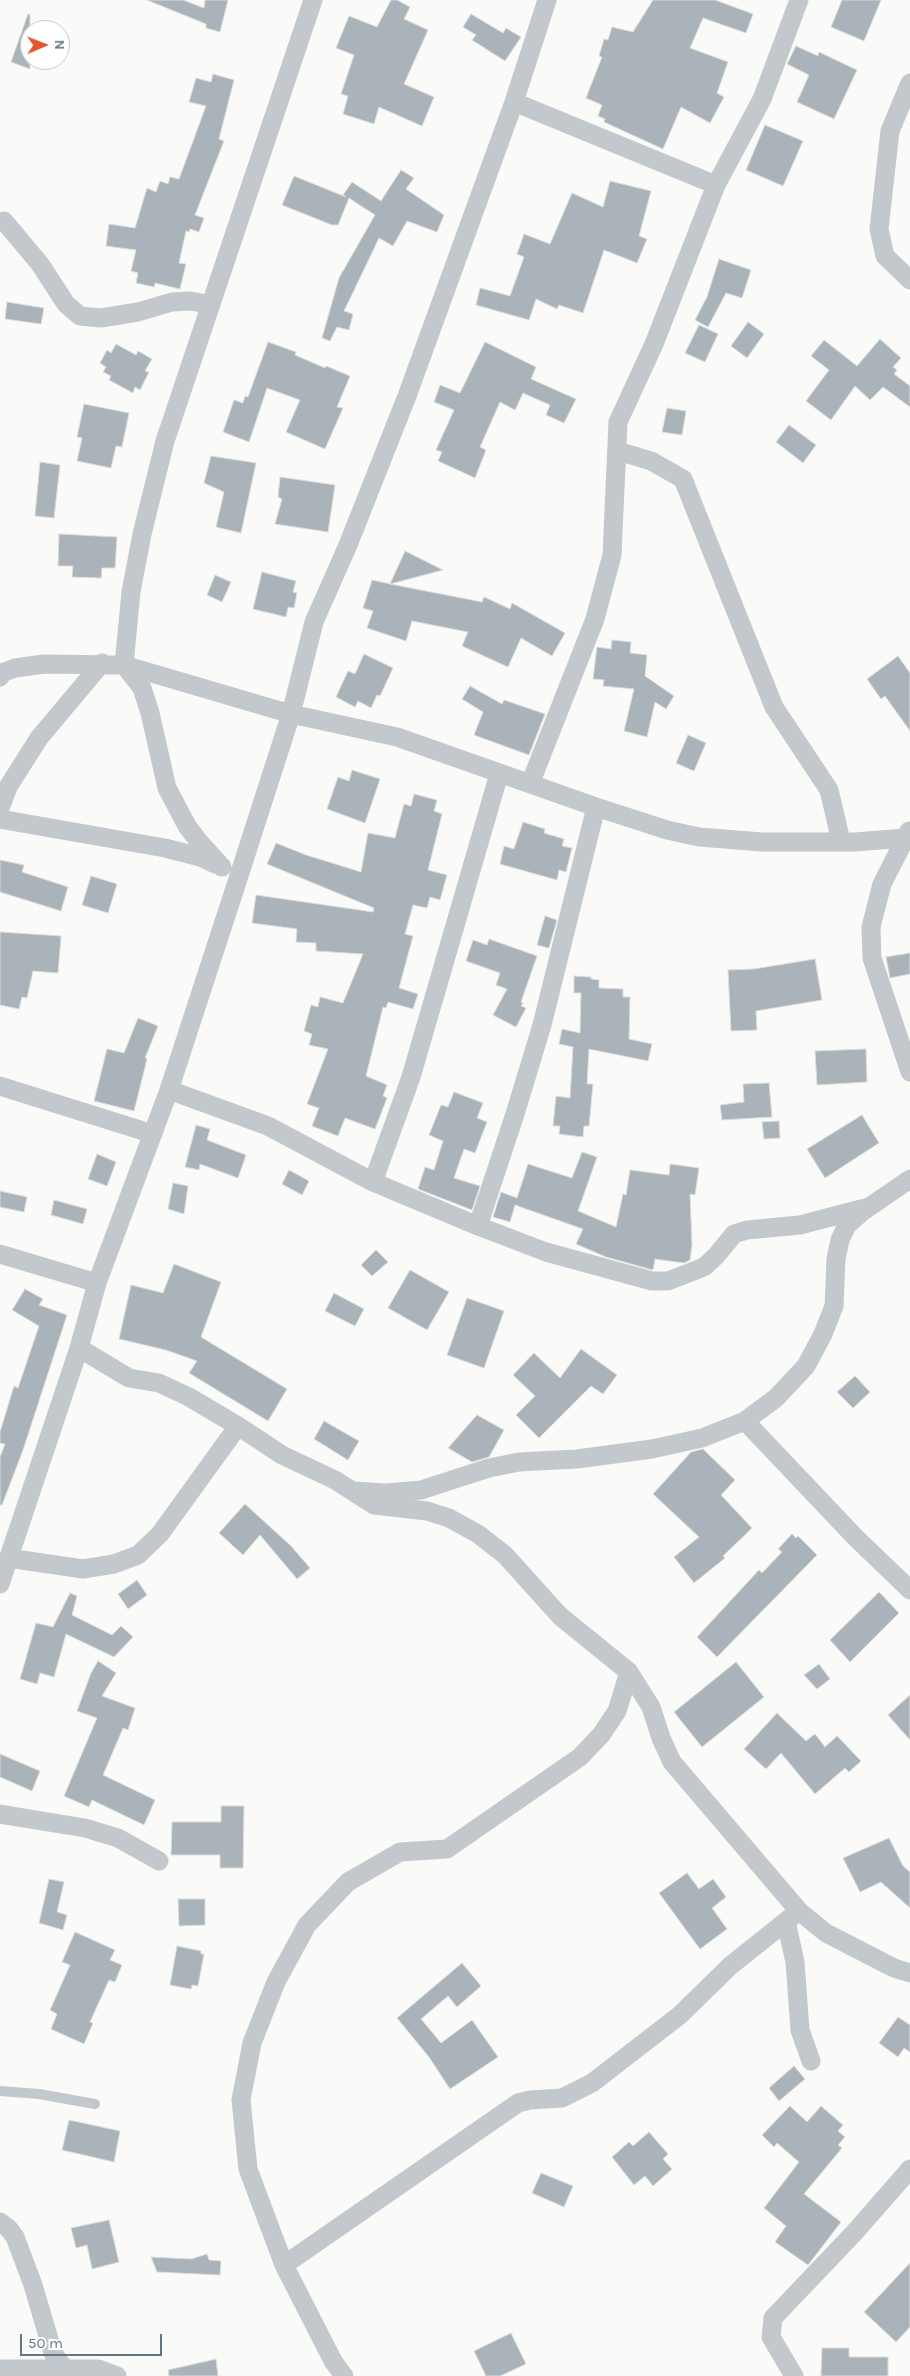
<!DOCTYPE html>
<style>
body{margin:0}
#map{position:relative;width:910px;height:2376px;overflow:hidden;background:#fafaf8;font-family:Karla,sans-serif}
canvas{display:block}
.north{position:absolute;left:20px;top:20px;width:50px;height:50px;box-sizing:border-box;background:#fff;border:1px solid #c1c8cd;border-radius:50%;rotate:89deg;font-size:14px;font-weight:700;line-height:20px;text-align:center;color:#657683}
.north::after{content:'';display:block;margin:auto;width:18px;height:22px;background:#e4572e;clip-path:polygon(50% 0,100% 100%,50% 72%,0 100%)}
.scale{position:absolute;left:20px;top:2334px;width:142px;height:22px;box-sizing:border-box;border:2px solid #657683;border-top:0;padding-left:6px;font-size:15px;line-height:18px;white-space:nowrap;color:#657683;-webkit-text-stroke:4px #fff;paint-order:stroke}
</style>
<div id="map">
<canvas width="910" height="2376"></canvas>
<div class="north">N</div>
<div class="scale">50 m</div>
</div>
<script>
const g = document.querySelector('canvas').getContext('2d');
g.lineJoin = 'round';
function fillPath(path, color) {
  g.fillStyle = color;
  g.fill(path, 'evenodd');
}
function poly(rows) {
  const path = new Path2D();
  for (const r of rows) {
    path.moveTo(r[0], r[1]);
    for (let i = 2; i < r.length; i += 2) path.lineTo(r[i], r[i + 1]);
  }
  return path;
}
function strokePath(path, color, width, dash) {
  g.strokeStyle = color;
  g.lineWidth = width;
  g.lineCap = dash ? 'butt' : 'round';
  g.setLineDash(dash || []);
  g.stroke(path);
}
const building = poly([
 [147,0,183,0,204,8,205,0,228,0,220,32,206,28,206,24,147,0],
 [391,0,397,0,410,7,404,19,428,30,404,84,434,97,422,126,379,107,374,124,343,114,348,96,341,94,354,55,336,48,349,16,377,27,391,0],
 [653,0,715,0,753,14,746,33,703,18,690,48,728,62,717,93,724,97,710,123,681,107,663,149,604,122,605,119,598,116,602,105,586,98,602,57,599,56,604,39,608,40,612,27,633,32,653,0],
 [842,0,881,0,864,41,831,27,842,0],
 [28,14,30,15,30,69,11,62,28,14],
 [471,14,503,33,506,28,521,37,505,61,472,40,476,35,463,27,471,14],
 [796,46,818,56,819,52,857,70,834,119,797,102,809,75,787,64,796,46],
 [213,74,234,80,219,139,224,141,195,215,204,218,199,232,190,229,189,232,186,231,179,263,186,264,180,289,155,283,154,287,136,283,138,273,131,271,136,250,106,246,109,224,135,228,147,188,156,192,160,181,168,184,170,177,179,179,206,106,189,102,196,78,211,82,213,74],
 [765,125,803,141,783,186,746,170,765,125],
 [401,170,414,178,406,189,444,215,437,232,407,221,393,246,379,238,344,311,353,314,349,330,337,327,330,341,322,338,339,278,375,215,349,198,338,225,332,225,282,205,294,176,346,197,343,195,352,182,381,201,401,170],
 [610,181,651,191,639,236,647,239,637,263,604,250,583,313,559,305,557,309,536,299,529,320,476,305,480,288,510,296,524,257,517,254,524,234,550,244,572,193,603,207,610,181],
 [719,259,751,270,742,298,726,293,708,327,695,320,707,297,719,259],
 [7,302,44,308,41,324,5,319,7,302],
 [748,322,764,334,747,358,731,346,748,322],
 [699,325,718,334,705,362,685,353,699,325],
 [880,339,901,358,893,367,897,370,894,374,910,386,910,407,883,387,870,400,855,386,831,420,806,401,829,370,811,356,824,340,857,366,880,339],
 [268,342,296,352,295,355,325,368,326,366,350,376,337,407,343,408,325,449,286,432,300,400,267,388,249,442,223,432,234,400,243,403,245,396,248,397,268,342],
 [485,342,536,367,531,379,576,399,564,423,546,415,550,405,523,393,515,410,500,402,480,447,486,450,475,478,438,461,442,452,436,450,454,410,434,402,440,385,460,393,485,342],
 [116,344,136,355,138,351,152,359,145,371,149,372,140,390,135,387,133,393,109,380,111,376,103,372,106,367,100,363,107,350,111,353,116,344],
 [84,404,129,413,122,447,116,446,111,468,77,461,82,438,77,437,84,404],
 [667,408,686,411,682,435,662,432,667,408],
 [789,425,816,445,803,463,776,442,789,425],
 [211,456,256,463,241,533,216,527,224,492,204,483,211,456],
 [40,462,60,465,54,518,35,516,40,462],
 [280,477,335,485,328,532,275,524,282,499,278,497,280,477],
 [59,534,117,537,115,568,102,568,101,578,72,577,73,566,58,566,59,534],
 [405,551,443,570,390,584,482,602,484,597,510,609,512,603,565,633,552,656,521,638,508,667,462,646,468,632,412,621,406,641,367,628,373,611,363,608,372,580,390,584,405,551],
 [262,572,296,581,293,592,297,593,294,608,288,607,286,617,253,609,262,572],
 [215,575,231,582,222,602,207,595,215,575],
 [612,640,631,642,630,653,647,655,645,676,674,696,666,709,655,702,647,737,624,731,634,689,603,686,604,680,593,679,597,647,611,649,612,640],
 [364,654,393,668,380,696,377,695,371,708,358,701,355,707,336,697,348,671,355,674,364,654],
 [898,656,910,673,910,731,885,696,881,699,867,679,898,656],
 [470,686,502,704,504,700,545,714,529,755,474,735,483,712,462,699,470,686],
 [688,735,706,743,694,771,676,763,688,735],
 [352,770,380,779,365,823,327,809,338,777,349,781,352,770],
 [414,794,437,800,434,811,442,814,428,870,447,875,440,900,430,897,427,908,413,905,405,934,413,936,399,988,418,994,413,1009,388,1002,386,1008,383,1007,366,1076,387,1085,383,1096,387,1098,375,1129,345,1118,338,1136,312,1126,319,1108,307,1104,328,1049,309,1045,312,1034,304,1031,311,1005,318,1007,320,997,343,1003,363,954,316,951,316,943,296,942,297,929,252,923,256,895,373,912,374,908,267,864,276,843,306,855,361,872,368,833,395,838,404,804,411,806,414,794],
 [523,822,545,829,544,833,564,839,562,846,572,848,566,872,559,870,557,880,500,864,504,846,514,849,523,822],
 [0,860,24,865,22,872,68,887,61,911,0,892,0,860],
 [91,876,117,884,108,913,82,905,91,876],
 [545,916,557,920,549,948,537,945,545,916],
 [0,932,61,936,58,973,33,971,27,998,22,997,19,1009,0,1005,0,932],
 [489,939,537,956,521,1002,523,1003,521,1006,526,1008,516,1027,493,1015,507,989,496,985,500,973,466,961,473,940,487,945,489,939],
 [910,953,910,974,890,978,886,957,910,953],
 [815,959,822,1000,756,1011,757,1030,731,1031,728,970,754,969,815,959],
 [574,976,591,977,591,979,599,980,599,988,623,989,623,997,630,997,629,1039,652,1044,648,1061,589,1049,587,1084,593,1084,589,1126,584,1126,583,1137,559,1134,560,1126,553,1126,556,1096,570,1098,573,1047,559,1044,562,1029,580,1033,581,993,574,993,574,976],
 [138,1018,158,1026,145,1058,147,1059,134,1111,94,1101,107,1049,124,1053,138,1018],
 [866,1049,867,1082,817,1085,815,1051,866,1049],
 [769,1083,772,1117,722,1120,720,1105,744,1102,743,1084,769,1083],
 [454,1092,483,1103,477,1118,487,1122,475,1153,464,1149,454,1178,480,1186,472,1210,418,1189,425,1167,434,1170,443,1141,429,1135,441,1105,448,1107,454,1092],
 [862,1115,879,1143,825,1178,807,1149,862,1115],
 [779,1121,780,1138,764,1139,762,1122,779,1121],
 [196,1125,210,1129,207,1140,246,1155,238,1178,200,1164,199,1170,185,1167,196,1125],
 [582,1152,597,1157,578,1211,616,1227,623,1194,626,1195,630,1170,669,1175,670,1164,699,1168,695,1195,690,1194,692,1245,690,1260,684,1263,655,1259,653,1270,606,1257,576,1244,583,1229,515,1205,510,1222,493,1217,501,1192,517,1198,528,1164,572,1178,582,1152],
 [97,1154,116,1162,107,1186,88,1179,97,1154],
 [289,1170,309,1181,302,1195,282,1184,289,1170],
 [173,1183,188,1186,184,1214,168,1209,173,1183],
 [0,1191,27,1197,24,1212,0,1207,0,1191],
 [54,1200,87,1209,83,1224,51,1215,54,1200],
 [376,1250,388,1262,372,1276,361,1265,376,1250],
 [174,1264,221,1282,201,1337,287,1389,268,1421,189,1373,197,1361,166,1350,119,1339,131,1285,163,1293,174,1264],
 [410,1270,449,1292,427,1330,388,1308,410,1270],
 [25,1289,43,1299,39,1305,67,1315,23,1450,2,1505,0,1505,0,1457,5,1444,0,1443,0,1432,14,1386,18,1388,39,1326,12,1310,25,1289],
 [334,1293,364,1309,355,1326,325,1311,334,1293],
 [467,1298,504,1311,484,1368,447,1355,467,1298],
 [581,1349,617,1375,603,1394,591,1386,539,1438,516,1415,535,1396,513,1375,534,1353,560,1378,581,1349],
 [855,1376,870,1392,853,1408,837,1392,855,1376],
 [477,1415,504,1430,489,1457,472,1462,448,1448,477,1415],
 [324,1421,359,1441,348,1460,314,1439,324,1421],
 [703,1449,735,1480,721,1495,752,1528,723,1556,725,1558,694,1583,674,1557,699,1537,653,1494,691,1452,703,1449],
 [245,1504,291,1546,310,1568,297,1579,260,1535,243,1555,219,1533,245,1504],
 [792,1534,796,1538,798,1536,817,1555,717,1657,697,1637,759,1570,762,1573,782,1552,778,1549,792,1534],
 [137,1580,147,1595,128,1609,118,1594,137,1580],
 [879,1592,899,1613,850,1662,830,1640,879,1592],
 [70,1593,77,1596,72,1615,112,1635,121,1626,133,1637,114,1657,66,1634,54,1677,40,1673,37,1684,20,1679,36,1623,53,1627,70,1593],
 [98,1661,116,1673,102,1696,135,1708,128,1730,123,1728,103,1775,155,1800,144,1825,92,1800,89,1807,64,1796,97,1718,77,1711,91,1673,98,1661],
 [736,1662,764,1697,702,1747,674,1712,736,1662],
 [819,1664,830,1679,817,1689,804,1675,819,1664],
 [910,1695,910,1740,888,1715,910,1695],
 [777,1713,806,1741,815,1734,825,1747,837,1736,861,1761,849,1772,845,1768,815,1794,781,1753,766,1769,744,1749,777,1713],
 [0,1754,40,1771,32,1791,0,1777,0,1754],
 [221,1806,244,1806,243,1868,220,1868,220,1855,171,1855,172,1822,221,1822,221,1806],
 [889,1838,903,1866,910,1872,910,1908,881,1882,860,1892,843,1858,889,1838],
 [687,1873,699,1889,713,1879,726,1897,712,1908,727,1929,700,1949,659,1893,687,1873],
 [49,1879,64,1882,57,1912,67,1915,63,1930,39,1923,49,1879],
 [178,1899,205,1899,205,1925,179,1926,178,1899],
 [75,1932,115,1950,110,1960,122,1965,115,1982,109,1980,90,2022,93,2023,84,2044,51,2029,57,2014,50,2010,70,1965,62,1962,75,1932],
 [177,1946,201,1951,201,1954,204,1954,198,1986,192,1985,191,1989,170,1985,177,1946],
 [462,1963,481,1986,457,2007,448,1996,421,2019,441,2043,472,2020,498,2057,450,2089,429,2057,397,2018,462,1963],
 [898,2017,910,2025,910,2052,904,2048,898,2057,879,2043,898,2017],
 [794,2066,805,2079,779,2101,769,2088,794,2066],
 [790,2106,807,2122,821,2106,843,2125,838,2131,845,2137,838,2145,842,2148,804,2194,841,2222,808,2265,775,2242,786,2226,764,2208,799,2162,777,2143,774,2147,762,2135,790,2106],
 [69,2120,120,2131,114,2162,62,2150,69,2120],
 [649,2132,668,2154,663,2159,672,2169,653,2186,645,2176,634,2185,612,2157,629,2142,633,2146,649,2132],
 [541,2173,573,2186,564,2207,532,2193,541,2173],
 [109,2220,119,2262,92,2269,87,2245,76,2248,71,2228,109,2220],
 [207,2254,209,2260,221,2261,220,2275,157,2272,151,2257,191,2259,207,2254],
 [910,2263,910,2327,896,2342,864,2312,910,2263],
 [511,2333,526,2364,500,2376,486,2376,474,2351,511,2333],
 [822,2348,849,2348,849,2357,888,2357,888,2376,821,2376,822,2348],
 [216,2359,218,2376,169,2376,168,2370,216,2359]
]);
fillPath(building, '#aab3b9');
strokePath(building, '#dcdcda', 1);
strokePath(poly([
 [0,2091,39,2094,95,2104]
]), '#c3c8cc', 10);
strokePath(poly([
 [910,83,890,131,879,229,885,256,910,280],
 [514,102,716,185],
 [4,221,40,264,66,304,80,316,101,318,138,312,172,302,191,301,211,305],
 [618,451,651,461,683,479,774,707,829,790,841,841],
 [0,677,2,673,15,668,44,664,124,665,291,714,397,737,596,807,667,830,699,837,762,842,855,842,905,838],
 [530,784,595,619,612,555,618,422,654,344,716,185,762,99,799,0],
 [0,808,8,787,39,738,102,663],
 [0,819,165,848,200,857,215,864],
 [909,831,882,884,871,927,872,958,910,1072],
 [222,867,200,843,187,826,167,788,150,713,142,688,124,665,131,592,142,534,165,441,313,0],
 [0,1086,153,1134],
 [169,1090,268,1126,373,1182,478,1226,546,1252,652,1281,668,1281,704,1267,716,1256,734,1234,747,1230,800,1225,869,1207],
 [373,1182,411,1077,499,774],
 [478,1226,515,1114,542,1025,596,807],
 [0,1254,97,1283],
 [79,1348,129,1378,159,1383,189,1397,238,1426,282,1455,335,1480,374,1505,427,1511,449,1518,478,1534,505,1555,560,1616,629,1672,651,1707,661,1738,672,1762,799,1911,826,1933,894,1968,910,1973],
 [745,1421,855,1537,910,1590],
 [353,1491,386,1493,421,1490,489,1468,519,1462,577,1459,652,1449,702,1438,745,1421,776,1398,806,1366,823,1334,834,1306,836,1259,840,1240,847,1225,862,1212,910,1179],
 [8,1558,83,1569,114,1564,138,1555,160,1534,238,1426],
 [0,1584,79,1348,97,1283,169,1090,237,882,291,714,314,622,348,545,407,396,514,102,547,0],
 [0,1814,85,1828,118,1838,159,1861],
 [786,1921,795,1962,800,2030,811,2061],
 [0,2222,9,2229,15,2237,33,2285,53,2353,64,2368],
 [284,2265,518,2103,530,2100,562,2098,592,2083,680,2015,730,1966,799,1911],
 [0,2369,98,2369,117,2376],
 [344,2376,333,2361,284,2265,248,2169,241,2100,252,2043,276,1982,307,1925,348,1882,400,1852,447,1849,580,1757,601,1735,617,1711,629,1672],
 [794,2376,771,2337,773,2318,854,2233,910,2169]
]), '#c3c8cc', 19);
</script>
